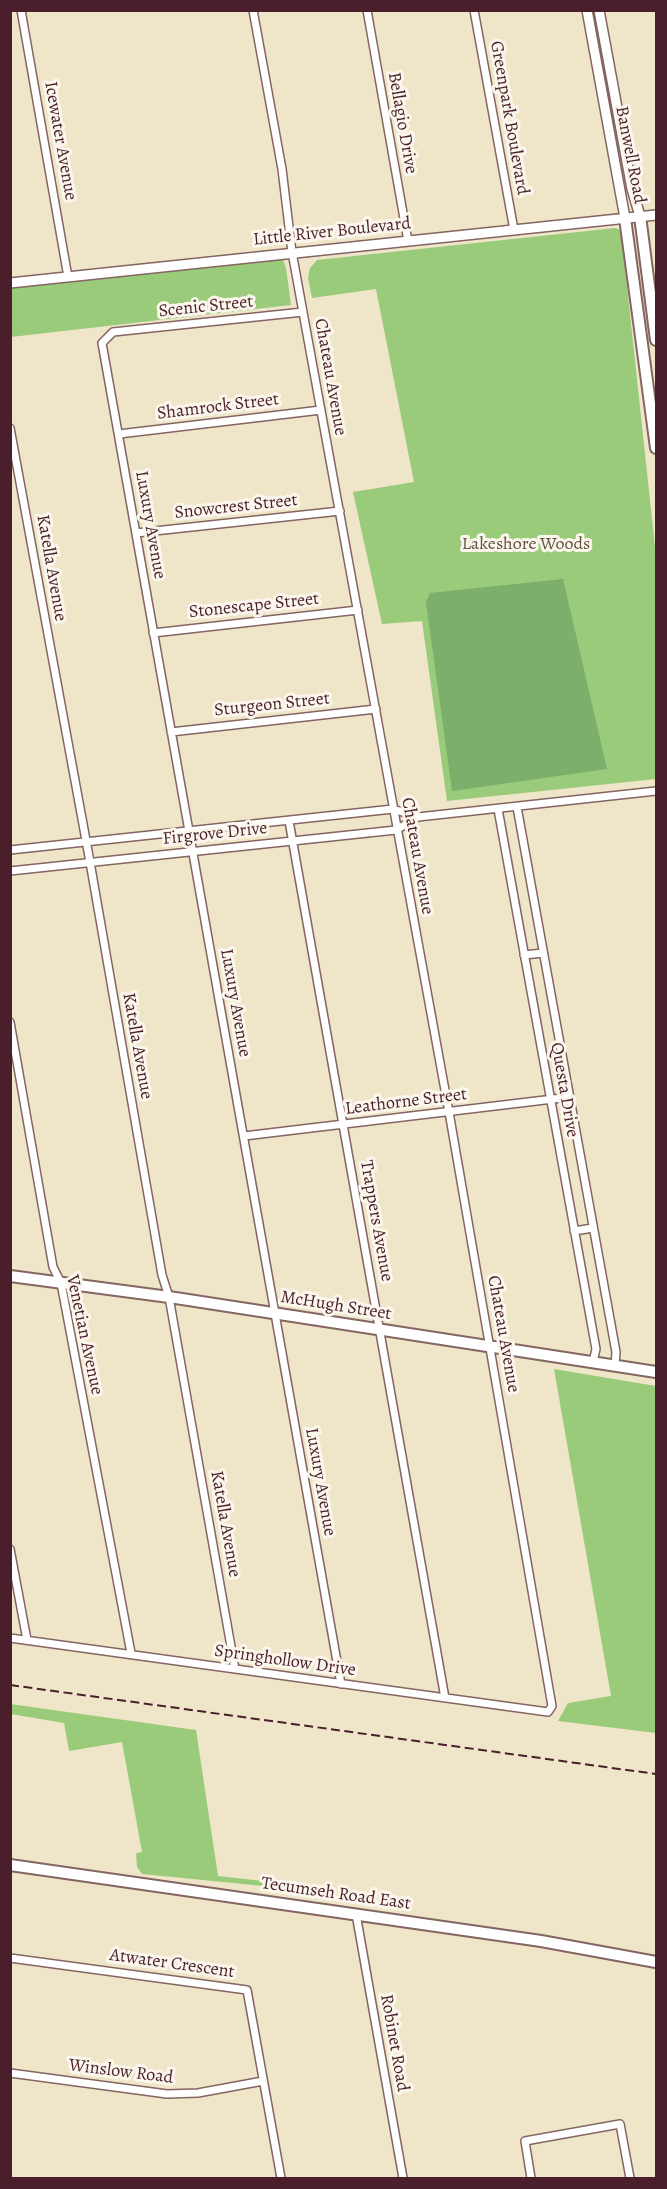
<!DOCTYPE html>
<style>
body{margin:0}
#map{position:relative;width:667px;height:2189px;overflow:hidden;background:#efe6c9;font-family:Alegreya,serif}
canvas{display:block}
.frame{position:absolute;inset:0;border:12px solid #4a1f2b;pointer-events:none}
</style>
<div id="map">
<canvas width="667" height="2189"></canvas>
<div class="frame"></div>
</div>
<script>
const g = document.querySelector('canvas').getContext('2d');
g.lineJoin = 'round';
function fillPath(path, color) {
  g.fillStyle = color;
  g.fill(path, 'evenodd');
}
function poly(rows) {
  const path = new Path2D();
  for (const r of rows) {
    path.moveTo(r[0], r[1]);
    for (let i = 2; i < r.length; i += 2) path.lineTo(r[i], r[i + 1]);
  }
  return path;
}
function strokePath(path, color, width, dash) {
  g.strokeStyle = color;
  g.lineWidth = width;
  g.lineCap = dash ? 'butt' : 'round';
  g.setLineDash(dash || []);
  g.stroke(path);
}
function label(font, color, halo, rows, align = 'center') {
  g.font = font + ' Alegreya,serif';
  g.lineWidth = 6;
  g.setLineDash([]);
  g.textBaseline = 'middle';
  g.strokeStyle = halo;
  g.fillStyle = color;
  for (const [text, x, y, turn = 0] of rows) {
    g.save();
    g.translate(x, y);
    g.rotate((+turn || 0) * Math.PI / 180);
    g.textAlign = isNaN(turn) ? turn : align;
    if (halo) g.strokeText(text, 0, 0);
    g.fillText(text, 0, 0);
    g.restore();
  }
}
fillPath(poly([
 [615,228,621,230,656,556,656,779,447,801,422,621,382,624,353,492,414,482,376,289,312,298,308,278,310,268,317,260],
 [281,254,286,268,291,305,11,337,10,283],
 [554,1369,656,1386,656,1733,558,1721,568,1703,611,1696],
 [10,1704,196,1730,218,1876,272,1882,273,1887,142,1874,137,1867,136,1853,142,1852,122,1742,69,1751,64,1723,11,1714]
]), '#9acb7b');
fillPath(poly([
 [563,579,607,769,452,791,426,602,430,593]
]), '#7baf6b');
const minor = poly([
 [21,10,68,277],
 [367,10,408,241],
 [474,10,514,230],
 [303,312,113,332,102,343,341,1684],
 [10,428,90,862,162,1275,169,1297,235,1669],
 [119,434,321,410],
 [136,533,340,511],
 [153,633,358,610],
 [171,732,376,709],
 [517,807,616,1352,615,1365],
 [498,809,596,1349,593,1362],
 [289,821,445,1698],
 [10,850,393,809,418,817,656,791],
 [10,871,396,830,418,817],
 [524,955,543,953],
 [10,1022,53,1267,61,1283,131,1653],
 [244,1136,570,1097],
 [574,1231,593,1228],
 [10,1549,27,1640],
 [10,1638,548,1712,552,1706,449,1112,292,252,282,169,253,10],
 [356,1914,403,2178],
 [10,1958,247,1990,281,2178],
 [10,2073,167,2094,198,2093,263,2081],
 [531,2178,525,2141,620,2124,630,2178]
]);
const tertiary = poly([
 [587,10,625,218],
 [599,10,632,189,640,216],
 [10,283,656,215]
]);
const secondary = poly([
 [640,216,656,340],
 [625,218,656,448],
 [10,1276,169,1297,656,1372],
 [10,1865,541,1941,656,1962]
]);
strokePath(minor, '#846562', 10);
strokePath(tertiary, '#846562', 12);
strokePath(secondary, '#846562', 14);
strokePath(minor, '#fff', 7);
strokePath(tertiary, '#fff', 9);
strokePath(secondary, '#fff', 10);
strokePath(poly([
 [10,1685,656,1774]
]), '#4a1f2b', 2, [9, 4.5]);
label('18px', '#4a1f2b', '#fbf7ec', [
 ["Greenpark Boulevard",509,118,80],
 ["Bellagio Drive",402,123,80],
 ["Icewater Avenue",60,141,80],
 ["Banwell Road",630,155,79],
 ["Little River Boulevard",332,232,-6],
 ["Scenic Street",206,307,-6],
 ["Chateau Avenue",330,377,80],
 ["Shamrock Street",218,407,-7],
 ["Snowcrest Street",236,507,-6],
 ["Luxury Avenue",150,525,80],
 ["Katella Avenue",51,568,80],
 ["Stonescape Street",254,606,-6],
 ["Sturgeon Street",272,705,-6],
 ["Firgrove Drive",215,834,-6],
 ["Chateau Avenue",417,856,80],
 ["Luxury Avenue",235,1003,80],
 ["Katella Avenue",137,1046,80],
 ["Questa Drive",564,1090,80],
 ["Leathorne Street",406,1102,-7],
 ["Trappers Avenue",376,1221,80],
 ["McHugh Street",336,1306,9],
 ["Chateau Avenue",503,1334,80],
 ["Venetian Avenue",84,1335,78],
 ["Luxury Avenue",320,1482,80],
 ["Katella Avenue",225,1524,80],
 ["Springhollow Drive",285,1661,8],
 ["Tecumseh Road East",336,1894,8],
 ["Atwater Crescent",172,1964,8],
 ["Robinet Road",394,2043,80],
 ["Winslow Road",121,2072,7]
]);
label('18px', '#625343', '#fbf7ec', [
 ["Lakeshore Woods",526,545]
]);
</script>
